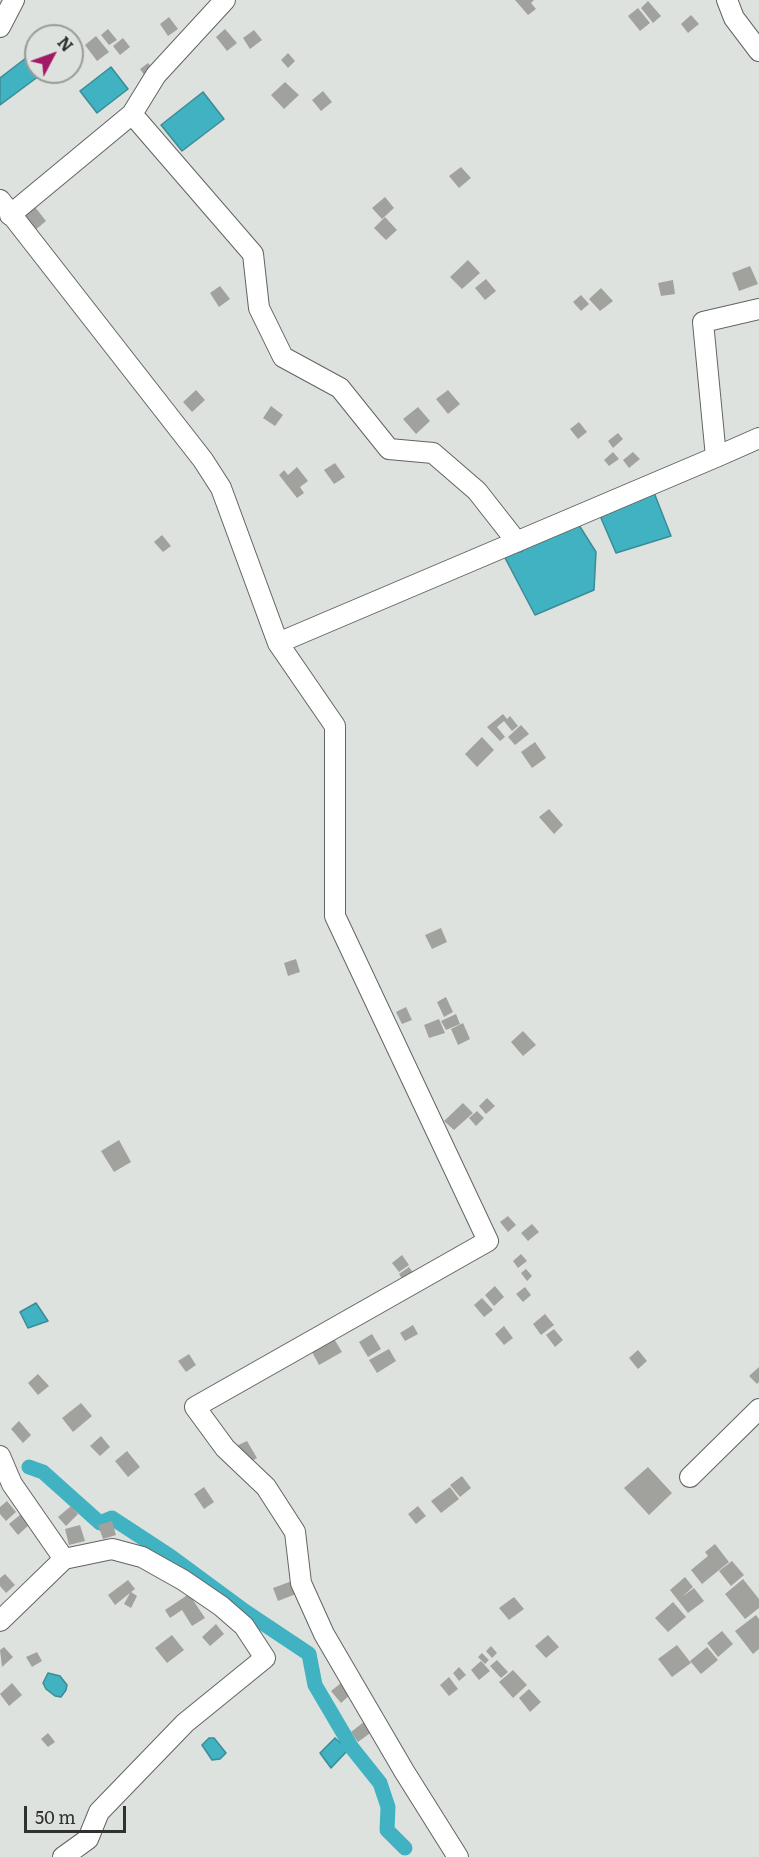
<!DOCTYPE html>
<style>
body{margin:0}
#map{position:relative;width:759px;height:1857px;overflow:hidden;background:#dee2de;font-family:Literata,serif}
canvas{display:block}
.north{position:absolute;left:24px;top:24px;width:60px;height:60px;box-sizing:border-box;background:#dee2de;border:2px solid #989c98;border-radius:50%;rotate:49deg;font-size:16px;font-weight:700;line-height:24px;text-align:center;color:#303230}
.north::after{content:'';display:block;margin:auto;width:21px;height:27px;background:#a21a65;clip-path:polygon(50% 0,100% 100%,50% 72%,0 100%)}
.scale{position:absolute;left:24px;top:1806px;width:102px;height:27px;box-sizing:border-box;border:3px solid #303230;border-top:0;padding-left:8px;font-size:18px;line-height:21px;white-space:nowrap;color:#303230;-webkit-text-stroke:4px #dee2de;paint-order:stroke}
</style>
<div id="map">
<canvas width="759" height="1857"></canvas>
<div class="north">N</div>
<div class="scale">50 m</div>
</div>
<script>
const g = document.querySelector('canvas').getContext('2d');
g.lineJoin = 'round';
function fillPath(path, color) {
  g.fillStyle = color;
  g.fill(path, 'evenodd');
}
function poly(rows) {
  const path = new Path2D();
  for (const r of rows) {
    path.moveTo(r[0], r[1]);
    for (let i = 2; i < r.length; i += 2) path.lineTo(r[i], r[i + 1]);
  }
  return path;
}
function strokePath(path, color, width, dash) {
  g.strokeStyle = color;
  g.lineWidth = width;
  g.lineCap = dash ? 'butt' : 'round';
  g.setLineDash(dash || []);
  g.stroke(path);
}
const water = poly([
 [26,58,39,76,0,105,0,78,26,58],
 [111,67,128,89,97,113,80,91,111,67],
 [203,92,224,119,182,151,161,125,203,92],
 [653,490,671,536,616,553,601,518,604,509,653,490],
 [577,522,596,552,594,590,535,615,504,556,577,522],
 [36,1303,48,1321,28,1328,20,1312,36,1303],
 [48,1673,60,1676,67,1685,66,1690,61,1697,55,1696,46,1689,43,1683,48,1673],
 [209,1738,214,1738,226,1753,220,1759,212,1760,202,1745,209,1738],
 [335,1738,348,1750,331,1768,320,1753,335,1738]
]);
fillPath(water, '#40b2c2');
strokePath(water, '#3b8c96', 1.5);
strokePath(poly([
 [29,1467,43,1472,100,1523,112,1518,170,1556,246,1612,309,1654,315,1685,352,1748,380,1783,388,1807,387,1830,405,1848]
]), '#40b2c2', 15);
fillPath(poly([
 [515,0,534,0,531,3,536,9,528,15],
 [648,1,661,16,653,23,641,8],
 [638,8,650,23,640,31,628,16],
 [691,15,699,24,688,33,681,24],
 [169,17,178,29,168,36,160,24],
 [108,29,117,40,109,45,101,35],
 [225,29,237,43,227,51,216,37],
 [254,30,262,40,250,49,243,38],
 [96,36,109,52,97,61,85,45],
 [123,38,130,47,120,55,113,46],
 [288,53,295,61,288,68,281,60],
 [148,63,156,72,147,79,140,69],
 [285,82,299,95,284,109,271,95],
 [323,91,332,102,321,111,312,100],
 [461,167,471,178,459,188,449,176],
 [385,197,394,208,382,219,372,208],
 [31,202,46,221,34,231,18,212],
 [385,217,397,230,386,240,374,228],
 [468,260,480,273,462,289,450,277],
 [750,266,758,284,739,291,732,273],
 [486,279,496,291,485,300,475,288],
 [673,280,675,294,661,296,658,283],
 [220,286,230,299,219,307,210,293],
 [601,288,613,301,600,311,589,299],
 [581,295,589,304,581,311,573,302],
 [196,390,205,400,192,412,183,402],
 [448,390,460,404,448,414,436,399],
 [271,406,283,415,275,426,263,418],
 [418,407,430,421,416,434,403,419],
 [579,422,587,432,578,439,570,429],
 [618,433,623,439,613,448,608,441],
 [613,452,619,459,609,466,604,460],
 [633,452,640,459,629,468,623,460],
 [335,463,345,477,334,484,324,470],
 [297,467,308,481,300,487,304,493,297,498,279,475,284,470,288,475],
 [162,535,171,546,163,552,154,542],
 [503,714,507,719,510,716,518,726,512,731,504,721,497,727,505,737,500,741,487,727],
 [521,725,529,734,515,745,508,737],
 [482,737,494,750,477,767,465,754],
 [535,742,546,758,532,768,521,752],
 [549,809,563,825,554,834,539,817],
 [441,928,447,942,432,949,425,935],
 [296,959,300,972,288,976,284,963],
 [446,997,453,1012,444,1017,437,1002],
 [406,1007,412,1020,402,1024,396,1012],
 [456,1014,460,1024,446,1030,441,1021],
 [439,1019,445,1033,429,1038,424,1025],
 [463,1023,470,1039,458,1045,451,1029],
 [523,1031,536,1045,523,1056,511,1042],
 [487,1098,495,1106,486,1114,479,1106],
 [463,1103,473,1113,454,1130,444,1121],
 [477,1111,484,1118,476,1126,469,1118],
 [119,1140,131,1162,114,1172,101,1151],
 [508,1216,516,1225,508,1232,500,1222],
 [532,1224,539,1232,528,1241,521,1233],
 [521,1254,527,1261,518,1268,513,1261],
 [402,1255,409,1265,399,1272,392,1263],
 [409,1267,417,1278,407,1286,399,1274],
 [526,1269,532,1276,527,1281,521,1273],
 [495,1286,504,1297,494,1306,485,1295],
 [525,1287,531,1295,523,1302,516,1294],
 [482,1298,493,1310,484,1317,474,1305],
 [545,1314,554,1325,541,1335,533,1324],
 [413,1325,418,1334,405,1341,400,1333],
 [504,1326,513,1338,504,1345,495,1334],
 [554,1329,563,1340,555,1347,546,1335],
 [372,1334,381,1349,368,1357,359,1342],
 [333,1337,342,1352,319,1365,311,1350],
 [389,1349,396,1361,377,1373,369,1360],
 [638,1350,647,1361,638,1369,629,1358],
 [189,1354,196,1365,186,1372,178,1361],
 [759,1367,759,1382,757,1384,749,1376],
 [38,1374,49,1386,38,1395,28,1383],
 [81,1403,92,1416,73,1432,62,1418],
 [19,1421,31,1435,23,1443,11,1429],
 [101,1436,110,1447,100,1456,90,1446],
 [247,1441,257,1458,244,1465,234,1447],
 [127,1451,140,1467,128,1477,115,1461],
 [648,1467,672,1493,649,1515,624,1488],
 [462,1476,471,1488,460,1497,450,1485],
 [204,1487,214,1502,204,1509,194,1494],
 [450,1487,459,1499,441,1513,431,1501],
 [7,1501,16,1512,6,1521,0,1514,0,1507],
 [71,1506,78,1514,66,1526,58,1517],
 [418,1506,426,1516,416,1524,408,1514],
 [21,1514,30,1524,18,1535,9,1524],
 [112,1521,116,1535,103,1539,98,1525],
 [80,1525,85,1541,69,1545,65,1529],
 [715,1544,729,1562,702,1584,691,1570,708,1556,705,1552],
 [732,1561,744,1575,731,1586,719,1571],
 [5,1574,15,1585,6,1593,0,1586,0,1578],
 [685,1577,693,1587,682,1597,694,1588,704,1601,688,1613,670,1590],
 [743,1579,759,1599,759,1608,745,1619,725,1594],
 [128,1580,135,1589,131,1592,137,1596,131,1608,124,1604,130,1593,115,1605,108,1595],
 [292,1581,296,1594,278,1601,273,1588],
 [189,1594,205,1618,192,1626,182,1610,170,1618,165,1610],
 [514,1597,524,1609,509,1620,499,1608],
 [673,1602,686,1617,668,1632,655,1618],
 [756,1615,759,1619,759,1649,753,1654,735,1631],
 [216,1624,224,1634,210,1646,202,1637],
 [722,1631,733,1644,718,1657,707,1643],
 [172,1635,184,1650,167,1663,155,1648],
 [548,1635,559,1647,546,1658,535,1646],
 [677,1645,691,1663,672,1677,658,1659],
 [491,1646,497,1653,492,1658,486,1651],
 [4,1647,13,1657,2,1667,0,1650],
 [707,1647,718,1660,701,1674,690,1661],
 [37,1652,42,1661,32,1667,26,1657],
 [482,1653,489,1660,485,1664,478,1657],
 [497,1660,508,1672,501,1678,490,1666],
 [481,1661,490,1671,479,1680,471,1670],
 [459,1667,466,1675,459,1681,453,1673],
 [513,1670,527,1685,513,1698,499,1682],
 [449,1677,458,1689,449,1696,440,1685],
 [12,1683,22,1695,9,1706,0,1694],
 [341,1683,350,1695,341,1703,331,1691],
 [529,1689,541,1702,530,1712,519,1698],
 [365,1721,373,1731,358,1742,351,1732],
 [48,1733,55,1742,48,1747,41,1739]
]), '#a1a29e');
const minor = poly([
 [727,0,734,18,759,51],
 [0,27,14,0],
 [132,114,253,254,259,308,283,357,340,388,389,449,433,453,477,491,517,542],
 [0,200,203,460,221,488,278,643,335,726,335,916,488,1241,195,1407,225,1448,266,1487,295,1532,301,1583,324,1634,404,1771,458,1857],
 [10,215,132,114,156,75,225,0],
 [716,457,759,438],
 [278,643,716,457,703,322,759,309],
 [0,1456,12,1484,64,1559,112,1549,142,1557,183,1580,221,1606,244,1626,265,1658,185,1723,99,1812,88,1839,63,1857],
 [690,1477,759,1409],
 [0,1621,64,1559]
]);
strokePath(minor, '#616561', 22);
strokePath(minor, '#fff', 20);
</script>
